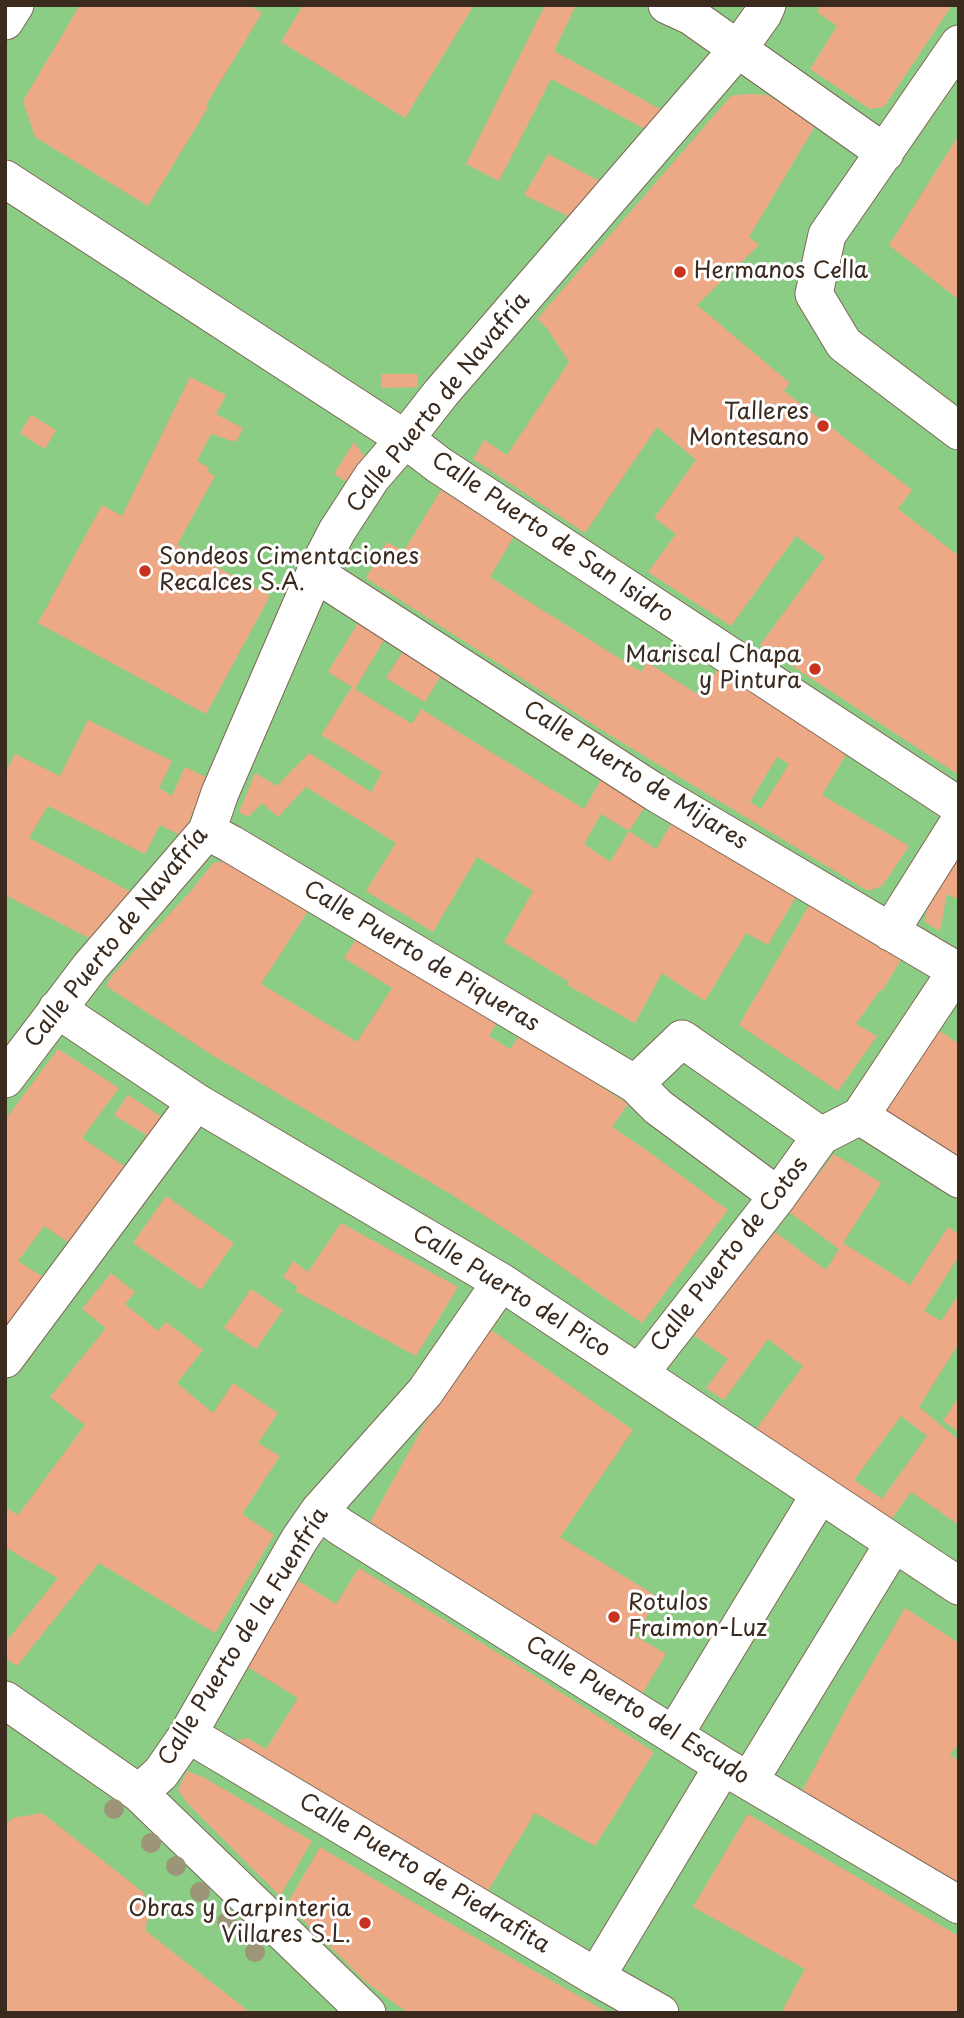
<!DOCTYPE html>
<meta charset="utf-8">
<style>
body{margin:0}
#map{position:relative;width:964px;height:2018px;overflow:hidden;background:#f5dcc0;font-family:"Playpen Sans",sans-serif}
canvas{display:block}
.frame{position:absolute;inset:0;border:7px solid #3b2a1e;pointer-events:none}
</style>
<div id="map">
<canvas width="964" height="2018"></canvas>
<div class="frame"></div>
</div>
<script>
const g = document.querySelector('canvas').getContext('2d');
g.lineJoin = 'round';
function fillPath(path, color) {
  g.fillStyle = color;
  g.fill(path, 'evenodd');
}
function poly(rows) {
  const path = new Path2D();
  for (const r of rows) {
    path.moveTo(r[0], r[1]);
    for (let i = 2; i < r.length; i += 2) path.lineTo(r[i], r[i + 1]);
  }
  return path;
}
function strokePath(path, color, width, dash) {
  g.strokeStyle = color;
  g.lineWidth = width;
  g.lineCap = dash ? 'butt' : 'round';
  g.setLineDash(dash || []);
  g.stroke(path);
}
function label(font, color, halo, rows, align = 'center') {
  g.font = font + ' "Playpen Sans",sans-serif';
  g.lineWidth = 6;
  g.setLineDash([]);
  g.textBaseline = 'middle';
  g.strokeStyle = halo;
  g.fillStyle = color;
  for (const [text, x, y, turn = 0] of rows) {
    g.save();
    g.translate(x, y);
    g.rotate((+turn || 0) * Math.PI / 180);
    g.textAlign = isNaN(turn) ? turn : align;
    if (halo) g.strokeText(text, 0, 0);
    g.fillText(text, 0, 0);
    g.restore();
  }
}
fillPath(poly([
 [5,5,959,5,959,2013,5,2013]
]), '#8ccd85');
fillPath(poly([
 [80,5,249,5,262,13,206,105,209,106,148,206,35,137,23,101],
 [303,5,474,5,405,118,281,42],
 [545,5,576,5,554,51,662,110,645,129,551,79,499,181,466,164],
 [821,5,952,5,884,107,870,109,810,69,837,26,817,12],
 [746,94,768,95,815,126,749,237,759,245,697,305,790,383,784,391,912,490,898,509,959,556,959,775,760,645,825,557,796,536,731,626,648,572,676,534,654,518,696,460,657,427,585,533,473,459,484,440,507,455,569,362,547,328,537,319,731,96],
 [959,135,959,300,889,245],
 [548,154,601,182,572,218,524,195],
 [381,374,418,374,418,387,381,388],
 [190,377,226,395,216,414,243,428,236,442,211,434,197,461,209,468,208,472,215,476,177,545,270,596,206,714,38,623,102,505,122,516],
 [31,415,56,430,45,449,20,433],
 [354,442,365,457,347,482,334,474],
 [441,490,514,536,490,577,641,672,647,662,702,697,718,668,847,753,822,795,909,846,882,886,868,891,608,734,366,578,387,542,404,551],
 [777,757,789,764,761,809,750,802],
 [362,616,388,633,355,689,412,724,421,709,584,809,602,778,646,805,629,831,601,814,584,844,610,862,629,831,656,849,673,821,797,895,768,945,746,933,705,1001,662,973,635,1023,567,985,569,982,504,942,533,891,477,857,433,932,366,891,396,843,306,787,278,817,262,803,248,817,239,812,255,773,277,786,309,753,371,792,382,772,321,735,352,687,328,672],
 [407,645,445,668,425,702,386,678],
 [88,720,172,761,159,788,172,796,185,767,208,778,182,836,160,825,145,854,48,806,29,838,131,892,89,938,5,895,5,774,15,754,60,776],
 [959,849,959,900,947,894,940,931,925,922,929,896],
 [229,861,310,908,261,984,357,1042,392,988,344,958,358,936,497,1022,489,1036,510,1049,520,1035,628,1104,612,1127,646,1150,728,1210,642,1323,521,1239,449,1193,212,1055,106,986,113,974,191,891,213,863],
 [811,902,904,955,882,991,880,990,856,1024,877,1036,838,1091,739,1025],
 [939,1030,959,1044,959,1165,888,1115,887,1109],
 [58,1049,119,1088,82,1138,129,1169,72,1245,44,1226,18,1261,46,1279,5,1334,5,1120],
 [128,1095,165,1119,151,1138,114,1115],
 [834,1154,881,1183,843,1243,910,1285,948,1227,959,1234,959,1256,924,1311,941,1321,959,1294,959,1343,919,1407,959,1440,959,1525,911,1492,889,1523,754,1432,803,1366,768,1339,724,1400,706,1388,728,1359,694,1335,775,1232,826,1270,839,1249,789,1212],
 [901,1416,927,1436,882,1499,854,1480],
 [166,1196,234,1243,201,1290,133,1243],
 [341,1223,458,1287,416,1356,295,1291,298,1287,283,1277,293,1261,308,1272],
 [111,1273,135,1292,125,1304,158,1331,166,1322,203,1350,177,1383,213,1413,233,1383,278,1413,258,1443,280,1456,242,1514,274,1535,215,1633,99,1563,17,1666,5,1658,5,1643,58,1578,5,1547,5,1507,18,1515,85,1425,50,1397,106,1328,82,1309],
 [251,1289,283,1310,256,1349,224,1328],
 [490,1329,633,1430,560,1537,658,1597,635,1636,666,1654,642,1694,475,1590,370,1522,426,1421,444,1398],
 [959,1397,959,1432,943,1421],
 [359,1568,521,1667,654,1752,595,1846,535,1813,486,1894,233,1742,247,1738,266,1749,298,1698,246,1666,297,1580,336,1604],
 [905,1608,959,1643,959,1743,950,1755,959,1761,959,1885,801,1793,849,1703],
 [187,1771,203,1777,312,1841,280,1896,188,1804,178,1790],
 [42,1813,143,1892,148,1904,146,1931,251,2013,5,2013,5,1827,12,1818],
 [748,1814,959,1936,959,2013,781,2013,805,1969,693,1907],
 [320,1847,430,1912,609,2013,408,2013,366,1982,287,1904]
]), '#eda986');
const minor = poly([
 [667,5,691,16,885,153],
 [5,21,15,5],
 [959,44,827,235,814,294,844,344,959,431],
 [5,179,405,439,439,465,959,806],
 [315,573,656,793,959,972],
 [207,831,231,844,635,1084,658,1107,778,1196],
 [890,932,959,822],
 [57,1009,196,1102,501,1282,959,1586],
 [5,1079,90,967,207,831,220,793,315,573,337,531,372,477,405,439,441,393,738,49,763,14,767,5],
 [635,1084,682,1039,821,1136,860,1116,957,970],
 [860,1116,959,1179],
 [5,1359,196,1102],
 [639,1374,778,1196,821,1136],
 [319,1511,341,1527,723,1766,959,1905],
 [5,1700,139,1793,367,2013],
 [188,1734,596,1977,660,2013],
 [674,1735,820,1494],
 [749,1781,894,1543],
 [139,1793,161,1773,188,1734,299,1540,319,1511,425,1392,501,1282],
 [596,1977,723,1766]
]);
strokePath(minor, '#7c6857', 39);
strokePath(minor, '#fff', 37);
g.fillStyle = '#9c9578';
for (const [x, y] of [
 [114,1809],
 [151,1843],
 [176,1866],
 [200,1892],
 [227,1922],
 [255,1952]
]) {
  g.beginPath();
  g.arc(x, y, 10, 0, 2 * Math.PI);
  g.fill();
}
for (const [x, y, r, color] of [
 [680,272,7,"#c8321e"],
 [823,426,7,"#c8321e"],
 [145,571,7,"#c8321e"],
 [815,669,7,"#c8321e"],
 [614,1617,7,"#c8321e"],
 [365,1923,7,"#c8321e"]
]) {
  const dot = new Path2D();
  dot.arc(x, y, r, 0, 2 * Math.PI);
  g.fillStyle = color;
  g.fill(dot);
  strokePath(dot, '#fff', 2.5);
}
label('23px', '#3b2a1e', '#fff', [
 ["Hermanos Cella",694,272],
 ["Talleres",809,413,"right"],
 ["Montesano",809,439,"right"],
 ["Sondeos Cimentaciones",159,558],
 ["Recalces S.A.",159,584],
 ["Mariscal Chapa",801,656,"right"],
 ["y Pintura",801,682,"right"],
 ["Rotulos",628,1604],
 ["Fraimon-Luz",628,1630],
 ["Obras y Carpinteria",351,1910,"right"],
 ["Villares S.L.",351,1936,"right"]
], 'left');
label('23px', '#3b2a1e', '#fff', [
 ["Calle Puerto de Navafría",439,403,-51],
 ["Calle Puerto de San Isidro",552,538,34],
 ["Calle Puerto de Mijares",635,776,32],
 ["Calle Puerto de Navafría",117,938,-51],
 ["Calle Puerto de Piqueras",421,957,31],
 ["Calle Puerto de Cotos",730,1255,-52],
 ["Calle Puerto del Pico",511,1292,32],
 ["Calle Puerto de la Fuenfría",244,1637,-58],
 ["Calle Puerto del Escudo",637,1711,32],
 ["Calle Puerto de Piedrafita",424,1874,31]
]);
</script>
